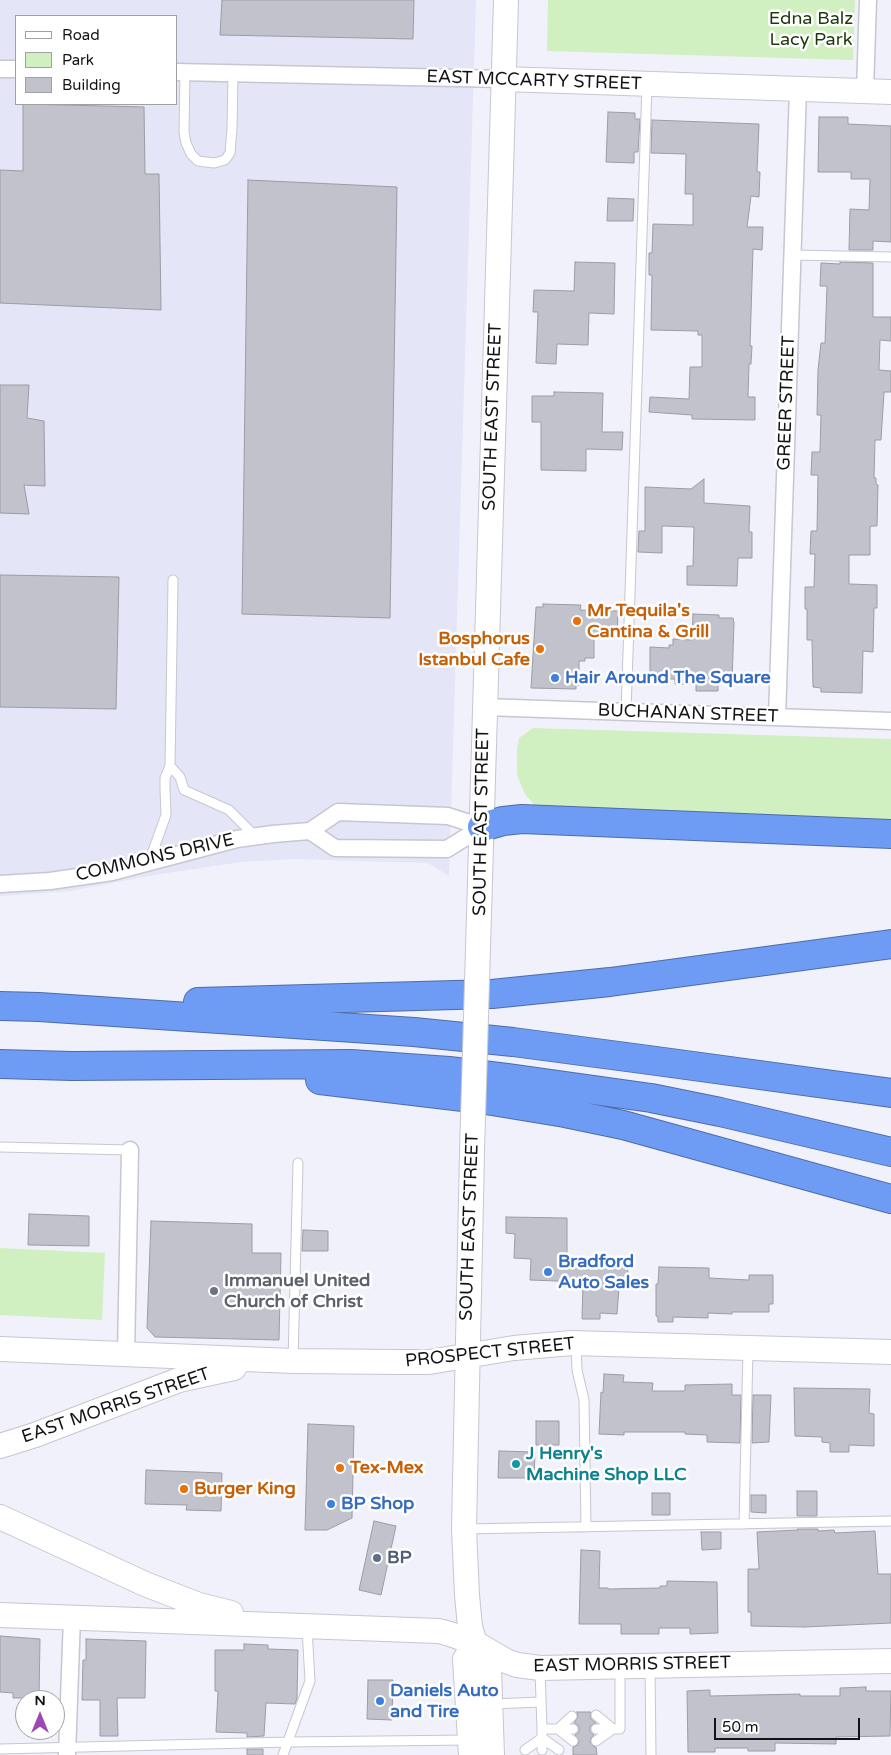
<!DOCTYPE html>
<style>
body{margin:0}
#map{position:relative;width:891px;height:1755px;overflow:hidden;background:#f0f1fa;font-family:"Varela Round",sans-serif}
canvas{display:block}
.legend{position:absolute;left:15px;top:15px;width:162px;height:90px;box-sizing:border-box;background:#fff;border:1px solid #a1a1a2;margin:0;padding:6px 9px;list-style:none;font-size:15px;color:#131316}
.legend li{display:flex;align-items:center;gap:10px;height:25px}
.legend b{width:25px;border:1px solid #a1a1a2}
.north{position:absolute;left:15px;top:1690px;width:50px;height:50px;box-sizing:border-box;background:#fff;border:1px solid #a1a1a2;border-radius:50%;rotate:0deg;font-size:14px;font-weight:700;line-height:20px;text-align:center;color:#131316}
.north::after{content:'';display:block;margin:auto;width:18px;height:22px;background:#9e48b5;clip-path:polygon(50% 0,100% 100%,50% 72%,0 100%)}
.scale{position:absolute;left:714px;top:1718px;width:146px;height:22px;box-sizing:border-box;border:2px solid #131316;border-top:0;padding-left:6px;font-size:15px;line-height:18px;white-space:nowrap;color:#131316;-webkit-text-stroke:4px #fff;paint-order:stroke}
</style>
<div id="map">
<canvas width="891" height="1755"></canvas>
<ul class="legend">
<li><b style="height:6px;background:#fff"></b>Road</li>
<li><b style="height:14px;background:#d1f0c1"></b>Park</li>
<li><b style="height:14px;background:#c1c2cb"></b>Building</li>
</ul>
<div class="north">N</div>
<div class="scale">50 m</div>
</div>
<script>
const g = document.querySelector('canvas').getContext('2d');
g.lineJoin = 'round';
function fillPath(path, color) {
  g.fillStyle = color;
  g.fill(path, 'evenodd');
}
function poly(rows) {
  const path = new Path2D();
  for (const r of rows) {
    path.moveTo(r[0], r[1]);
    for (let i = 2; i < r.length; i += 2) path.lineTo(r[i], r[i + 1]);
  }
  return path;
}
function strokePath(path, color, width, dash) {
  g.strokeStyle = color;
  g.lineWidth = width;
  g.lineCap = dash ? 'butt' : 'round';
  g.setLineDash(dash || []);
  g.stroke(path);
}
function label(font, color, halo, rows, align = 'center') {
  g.font = font + ' "Varela Round",sans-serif';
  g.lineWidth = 5;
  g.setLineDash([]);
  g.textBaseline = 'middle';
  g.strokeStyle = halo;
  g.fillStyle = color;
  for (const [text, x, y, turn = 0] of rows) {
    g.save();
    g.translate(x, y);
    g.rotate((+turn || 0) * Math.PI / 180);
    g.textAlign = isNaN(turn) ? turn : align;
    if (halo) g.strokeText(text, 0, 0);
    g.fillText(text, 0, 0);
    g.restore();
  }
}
fillPath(poly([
 [0,0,476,0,449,876,428,863,296,859,241,862,154,875,70,891,0,896],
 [16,16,176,16,176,104,16,104]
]), '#e4e5f6');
fillPath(poly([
 [548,0,855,0,853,60,547,51],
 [533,728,891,739,891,825,536,807,525,794,517,775,517,750,519,738],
 [0,1248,105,1253,102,1320,0,1315]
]), '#d1f0c1');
const building = poly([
 [222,0,414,0,413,39,220,35,222,0],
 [23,104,144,107,145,174,159,174,161,310,0,303,0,170,23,171,23,104],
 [608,112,635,113,635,119,640,119,638,152,634,152,634,163,606,162,608,112],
 [819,117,848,117,848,124,891,126,891,242,873,241,873,250,849,250,850,209,869,210,870,179,851,179,851,172,818,172,819,117],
 [652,120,759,124,757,172,760,172,759,197,751,196,747,227,763,227,762,250,753,249,750,346,752,346,751,364,749,364,748,397,755,397,755,420,692,419,692,415,649,412,650,397,689,399,690,367,702,367,702,335,698,335,698,331,651,330,652,275,649,275,649,253,652,253,653,224,693,225,693,194,685,194,686,154,651,153,652,120],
 [248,180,397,187,390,618,242,614,248,180],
 [608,198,634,199,633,221,607,221,608,198],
 [575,262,615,263,614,314,589,313,588,345,557,344,556,364,536,363,538,312,533,312,534,290,574,291,575,262],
 [840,262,873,263,873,317,891,317,891,341,880,340,879,370,891,371,891,392,884,392,881,440,875,440,874,478,876,478,876,484,878,485,877,526,871,526,870,528,870,555,849,555,849,584,877,585,877,608,874,608,873,652,863,651,862,693,821,692,821,688,813,687,812,640,807,640,807,609,805,609,805,587,814,587,815,554,810,554,811,531,817,531,818,475,811,475,812,452,820,452,821,415,817,415,818,370,821,343,825,343,827,286,820,286,821,263,840,264,840,262],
 [0,385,29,385,27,418,44,421,45,486,24,485,29,514,0,513,0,385],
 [554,392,603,393,602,432,623,432,622,450,586,449,586,471,541,470,541,422,532,422,532,396,554,396,554,392],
 [704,479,704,503,750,506,749,532,752,532,752,558,738,558,737,586,687,585,687,566,693,566,694,527,662,526,662,553,638,552,639,531,645,531,645,487,691,489,704,479],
 [0,575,119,577,116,709,0,707,0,575],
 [543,604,581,605,580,610,618,611,617,636,594,636,594,658,585,658,585,661,579,661,579,685,576,685,576,689,531,688,536,607,543,607,543,604],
 [693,614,719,615,719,618,733,618,734,623,732,682,718,682,718,691,696,691,696,684,675,684,675,679,650,679,650,647,669,648,669,645,673,645,673,639,692,640,693,614],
 [29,1214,89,1216,89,1246,28,1245,29,1214],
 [506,1217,567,1218,567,1263,628,1265,627,1288,619,1288,617,1314,600,1313,600,1319,582,1319,583,1282,530,1280,531,1259,514,1258,515,1234,506,1233,506,1217],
 [151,1221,252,1224,252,1253,281,1253,279,1340,155,1337,147,1328,151,1221],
 [303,1230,328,1231,328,1251,302,1251,303,1230],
 [659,1267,709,1268,709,1278,749,1280,749,1275,773,1275,773,1304,769,1304,769,1312,732,1312,732,1314,708,1313,708,1318,673,1317,673,1322,658,1322,658,1317,656,1316,656,1284,658,1284,659,1267],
 [604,1374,624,1375,623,1382,653,1383,652,1391,684,1391,685,1390,685,1385,732,1384,732,1395,741,1395,740,1443,707,1442,707,1435,685,1434,685,1432,624,1432,624,1435,599,1434,601,1392,603,1393,604,1374],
 [794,1388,870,1389,869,1413,874,1414,874,1446,849,1445,849,1452,830,1452,830,1443,822,1442,822,1437,795,1436,794,1388],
 [753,1395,771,1395,769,1442,752,1443,753,1395],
 [536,1421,559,1421,559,1445,536,1445,536,1421],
 [308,1424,354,1426,352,1518,327,1530,305,1530,308,1424],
 [499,1451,535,1452,534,1478,498,1478,499,1451],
 [146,1470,222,1473,221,1511,186,1510,187,1505,145,1504,146,1470],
 [797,1491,817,1491,817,1516,797,1516,797,1491],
 [652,1493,670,1493,670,1515,652,1515,652,1493],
 [751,1495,766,1495,766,1513,751,1512,751,1495],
 [374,1521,396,1526,381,1595,359,1590,374,1521],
 [798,1529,818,1529,818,1531,834,1530,835,1533,875,1531,878,1574,891,1574,891,1623,804,1627,751,1626,751,1612,748,1612,748,1569,759,1569,757,1532,798,1530,798,1529],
 [701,1532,721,1532,721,1549,702,1550,701,1532],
 [581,1550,600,1551,599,1588,608,1588,608,1589,660,1588,660,1586,667,1586,667,1581,717,1582,718,1633,690,1634,690,1628,659,1628,659,1634,621,1634,621,1624,579,1624,581,1550],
 [0,1636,40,1639,39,1698,13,1698,13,1693,0,1692,0,1636],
 [86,1639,146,1641,145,1698,117,1698,118,1736,100,1736,100,1700,82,1700,83,1660,86,1660,86,1639],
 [244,1644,268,1645,268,1649,298,1650,297,1698,295,1704,266,1703,264,1736,247,1737,247,1733,216,1732,218,1691,215,1691,215,1650,244,1650,244,1644],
 [368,1680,393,1680,392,1720,367,1719,368,1680],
 [866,1687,866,1691,891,1691,890,1736,836,1737,836,1744,775,1743,775,1751,748,1751,748,1748,715,1748,715,1752,688,1752,687,1691,710,1690,710,1696,800,1694,800,1696,840,1696,840,1688,866,1687],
 [577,1712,591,1712,590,1718,596,1723,590,1726,590,1732,594,1735,591,1738,590,1742,593,1746,596,1747,597,1755,573,1755,573,1747,578,1745,579,1741,575,1735,579,1732,579,1726,574,1723,578,1717,577,1712],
 [247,1749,263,1749,263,1755,247,1755,247,1749]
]);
fillPath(building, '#c1c2cb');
strokePath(building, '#9c9ca5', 1);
const lane = poly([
 [185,72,184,132,186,143,191,154,198,161,214,163,225,160,230,153,232,129,233,73],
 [792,255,891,257],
 [626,712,647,85],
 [170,766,180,777,184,790,229,810,255,836],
 [149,862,166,815,165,788,165,778,170,766,173,580],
 [0,1147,130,1150],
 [576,1343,577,1370,584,1400,586,1527],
 [293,1361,298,1163],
 [744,1524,748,1349],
 [464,1529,891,1521],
 [650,1666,651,1755],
 [540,1670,542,1729],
 [491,1704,541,1702],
 [596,1715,613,1729,596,1741],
 [572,1716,558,1729,573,1741],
 [596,1729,620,1729,620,1667],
 [0,1749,289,1742,470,1740],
 [525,1750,542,1738,559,1750],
 [542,1750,542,1729,573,1729],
 [283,1755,310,1681,307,1628]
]);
const street = poly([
 [0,69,16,69],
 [176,72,504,79],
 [865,91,868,0],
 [484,707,891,721],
 [777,717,798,89],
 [310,831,335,848,447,849,482,827],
 [0,884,50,881,112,872,237,839,273,834,310,831,338,812,448,816,482,827],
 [126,1354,130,1150],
 [67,1755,72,1617]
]);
const secondary = poly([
 [504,79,891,92],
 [478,948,506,0],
 [472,1152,464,1529,467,1595,470,1627,475,1643,489,1669,492,1755],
 [0,1349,293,1361,399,1362,429,1362,514,1348,572,1343,891,1352],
 [0,1446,35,1435,179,1380,234,1368],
 [0,1517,145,1584,199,1605,231,1613],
 [0,1615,439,1631,450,1634,475,1643,506,1661,517,1665,540,1668,891,1661],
 [471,1755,465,1659,475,1643]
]);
const highway = poly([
 [482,827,503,821,522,819,891,834],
 [198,1002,492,994,610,982,891,944],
 [0,1006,39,1007,414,1032,513,1042,649,1060,891,1093],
 [0,1064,72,1066,351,1064,449,1071,507,1078,651,1098,720,1112,891,1152],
 [320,1080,480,1099,565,1113,623,1125,891,1199]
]);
strokePath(lane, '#c6c7d0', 11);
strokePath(street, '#c6c7d0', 19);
strokePath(secondary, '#c6c7d0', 26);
strokePath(highway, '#4e6ca6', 30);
strokePath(lane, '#fff', 9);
strokePath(street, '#fff', 16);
strokePath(secondary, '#fff', 24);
strokePath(highway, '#6e9cf4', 28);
const secondaryBridge = poly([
 [472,1152,478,948]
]);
strokePath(secondaryBridge, '#c6c7d0', 26, []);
strokePath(secondaryBridge, '#fff', 24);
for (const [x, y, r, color] of [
 [577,621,5,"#e8710a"],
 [540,649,5,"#e8710a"],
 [555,678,5,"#3f7fe0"],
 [548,1272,5,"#3f7fe0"],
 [214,1291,5,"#6b7280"],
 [516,1464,5,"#0f9aa8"],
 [340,1468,5,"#e8710a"],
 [184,1489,5,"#e8710a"],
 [331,1504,5,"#3f7fe0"],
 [377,1558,5,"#5c6f8a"],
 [380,1701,5,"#3f7fe0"]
]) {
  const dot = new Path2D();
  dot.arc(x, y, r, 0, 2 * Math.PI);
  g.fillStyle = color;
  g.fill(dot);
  strokePath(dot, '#fff', 2);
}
label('18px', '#1f390c', '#fff', [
 ["Edna Balz",811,19],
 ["Lacy Park",811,40]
]);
label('18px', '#131316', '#fff', [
 ["EAST MCCARTY STREET",534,81,2],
 ["GREER STREET",787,403,-88],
 ["SOUTH EAST STREET",493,417,-88],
 ["BUCHANAN STREET",688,714,2],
 ["SOUTH EAST STREET",482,822,-89],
 ["COMMONS DRIVE",155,858,-13],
 ["SOUTH EAST STREET",470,1227,-88],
 ["PROSPECT STREET",490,1353,-6],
 ["EAST MORRIS STREET",116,1406,-19],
 ["EAST MORRIS STREET",632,1665,-1]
]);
label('bold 18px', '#c56008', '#fff', [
 ["Mr Tequila's",587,611],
 ["Cantina & Grill",587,632],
 ["Bosphorus",530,639,"right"],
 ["Istanbul Cafe",530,660,"right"],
 ["Tex-Mex",350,1468],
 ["Burger King",194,1489]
], 'left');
label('bold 18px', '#366cbe', '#fff', [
 ["Hair Around The Square",565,678],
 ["Bradford",558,1262],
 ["Auto Sales",558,1283],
 ["BP Shop",341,1504],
 ["Daniels Auto",390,1691],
 ["and Tire",390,1712]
], 'left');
label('bold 18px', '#5b616d', '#fff', [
 ["Immanuel United",224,1281],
 ["Church of Christ",224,1302]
], 'left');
label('bold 18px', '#0d838f', '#fff', [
 ["J Henry's",526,1454],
 ["Machine Shop LLC",526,1475]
], 'left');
label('bold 18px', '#4e5e75', '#fff', [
 ["BP",387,1558]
], 'left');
</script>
